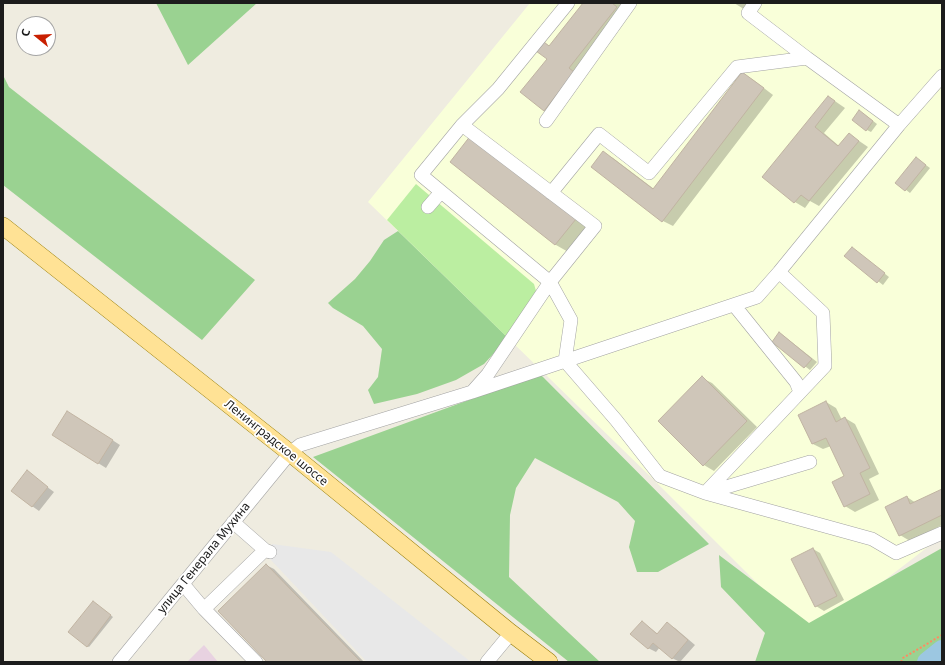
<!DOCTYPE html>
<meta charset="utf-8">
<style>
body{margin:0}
#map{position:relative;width:945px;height:665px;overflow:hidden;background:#efece0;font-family:"Noto Sans",sans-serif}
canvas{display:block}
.frame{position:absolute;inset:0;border:4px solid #1c1c1c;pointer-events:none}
.north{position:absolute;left:16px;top:16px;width:40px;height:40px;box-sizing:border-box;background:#fff;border:1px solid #a4a4a4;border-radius:50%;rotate:288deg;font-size:11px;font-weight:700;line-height:16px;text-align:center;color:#1c1c1c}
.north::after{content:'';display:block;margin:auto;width:14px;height:18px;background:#c81f00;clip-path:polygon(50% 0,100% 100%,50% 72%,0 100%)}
</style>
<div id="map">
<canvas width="945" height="665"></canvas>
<div class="frame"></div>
<div class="north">С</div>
</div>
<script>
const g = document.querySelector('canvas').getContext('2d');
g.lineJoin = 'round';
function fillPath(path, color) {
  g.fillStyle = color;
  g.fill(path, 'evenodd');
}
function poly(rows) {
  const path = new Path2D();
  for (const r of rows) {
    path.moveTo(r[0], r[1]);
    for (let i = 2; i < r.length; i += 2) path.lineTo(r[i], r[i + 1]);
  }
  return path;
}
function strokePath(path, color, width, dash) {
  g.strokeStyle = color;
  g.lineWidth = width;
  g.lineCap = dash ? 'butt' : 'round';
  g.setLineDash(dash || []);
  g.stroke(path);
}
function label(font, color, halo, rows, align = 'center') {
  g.font = font + ' "Noto Sans",sans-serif';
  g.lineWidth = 3.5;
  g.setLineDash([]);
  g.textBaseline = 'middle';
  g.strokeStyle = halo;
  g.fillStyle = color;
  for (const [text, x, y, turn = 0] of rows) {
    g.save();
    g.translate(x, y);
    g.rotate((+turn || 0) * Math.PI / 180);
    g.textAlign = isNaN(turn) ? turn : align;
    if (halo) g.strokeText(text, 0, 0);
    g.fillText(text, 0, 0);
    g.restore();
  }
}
fillPath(poly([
 [204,645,218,662,187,662]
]), '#e8d2e1');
fillPath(poly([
 [530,3,942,3,942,536,811,637,654,480,368,202]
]), '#f9ffd9');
fillPath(poly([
 [416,184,534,284,536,291,534,298,508,338,387,220]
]), '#bbeea1');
fillPath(poly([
 [156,3,257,3,188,65],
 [3,75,9,87,255,280,202,340,3,185],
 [398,231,508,338,484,364,456,380,417,394,374,404,368,390,378,377,382,349,363,326,333,308,328,303,355,279,370,261,384,240],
 [540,374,709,544,658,572,637,572,629,547,635,521,618,502,535,458,516,488,510,515,509,577,600,662,569,662,313,457],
 [942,548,942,662,755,662,765,633,721,587,719,555,809,623]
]), '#9ad291');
fillPath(poly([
 [272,544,331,552,471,662,367,662,269,558]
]), '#e8e8e8');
fillPath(poly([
 [584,3,626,3,554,116,544,110,548,59,544,43,550,46],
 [734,3,753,3,747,11],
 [742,73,752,79,773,95,673,226,663,221,603,153,613,158,654,189],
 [829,97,845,108,824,133,839,146,849,134,868,147,819,206,810,201,805,208,795,202,764,177],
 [864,114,877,124,871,132,867,130],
 [471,137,590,228,570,253,556,245,451,162],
 [916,158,930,168,910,193,897,183],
 [852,248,889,277,883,285,846,256],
 [780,333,817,362,810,370,773,342],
 [702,378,712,383,757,427,714,471,704,465,659,421],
 [826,402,836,408,842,420,845,418,855,424,879,474,869,479,879,500,855,512,845,506,846,476,831,446,823,449,813,444],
 [75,416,120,445,106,468,53,435],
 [27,472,54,492,39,511,32,506],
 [942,490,942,525,910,541,900,535,907,497,916,503],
 [813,549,820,553,844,600,824,611,816,606],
 [266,565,274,569,364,662,269,662],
 [95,603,113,617,89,647,87,646],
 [642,622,658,634,667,624,675,628,695,645,680,662,672,658,660,647,656,652,648,648]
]), '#0003');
strokePath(poly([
 [927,662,942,650]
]), '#9cc7e1', 20);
const building = poly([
 [583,3,612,3,617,7,569,68,574,72,544,111,520,92,547,59,536,51,544,42,549,46,583,3],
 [742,72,764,88,662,222,591,167,603,151,653,189,742,72],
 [828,96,835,101,815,127,838,146,849,133,859,141,809,201,801,195,794,203,762,177,828,96],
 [859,110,873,121,866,131,852,120,859,110],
 [471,135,576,219,555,245,450,162,471,135],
 [916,157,926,165,905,191,895,183,916,157],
 [852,247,885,273,877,283,844,256,852,247],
 [779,332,812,359,804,368,772,342,779,332],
 [702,376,747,421,703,466,658,421,702,376],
 [826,401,836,422,845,417,870,468,860,473,870,494,844,507,832,482,844,476,826,438,812,444,798,415,826,401],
 [67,411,113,440,98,464,52,435,67,411],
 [27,470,48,487,32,507,11,491,27,470],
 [942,489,942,515,899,536,885,507,907,496,910,504,942,489],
 [813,548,837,596,815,607,791,559,813,548],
 [266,564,361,662,267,662,218,611,266,564],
 [93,601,111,615,87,647,68,632,93,601],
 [642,621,657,634,667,622,688,640,672,659,653,643,648,649,630,634,642,621]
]);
fillPath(building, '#cfc6b9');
strokePath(building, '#c1b4a2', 1);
const minor = poly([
 [755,3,748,13,807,58],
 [546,121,630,3],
 [462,125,595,226,550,282,421,175,462,125,498,89,568,3],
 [551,193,599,134,649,173,737,67,807,58,899,125],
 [428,207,441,192],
 [734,305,796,382,800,392],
 [472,392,488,374,550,282,571,320,565,361,616,420,660,476,705,493,872,539,896,553,942,533],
 [705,493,825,366,823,313,779,272],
 [706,493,810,462],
 [233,522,265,550,270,552],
 [183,584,204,609,256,662],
 [204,609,265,550],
 [119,662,290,453,300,445,472,392,757,297,779,272,899,125,942,76],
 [487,662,511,633]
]);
const major = poly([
 [3,226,290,453,511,633,549,662]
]);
strokePath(minor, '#a3a3a3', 14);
strokePath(major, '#947a00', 18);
strokePath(poly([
 [901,662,903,658,942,635]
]), '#ff8a61', 2, [2, 2]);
strokePath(minor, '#fff', 13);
strokePath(major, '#ffe295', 17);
label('12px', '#1c1c1c', '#fff', [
 ["Ленинградское шоссе",276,443,39],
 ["улица Генерала Мухина",204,558,-51]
]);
</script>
